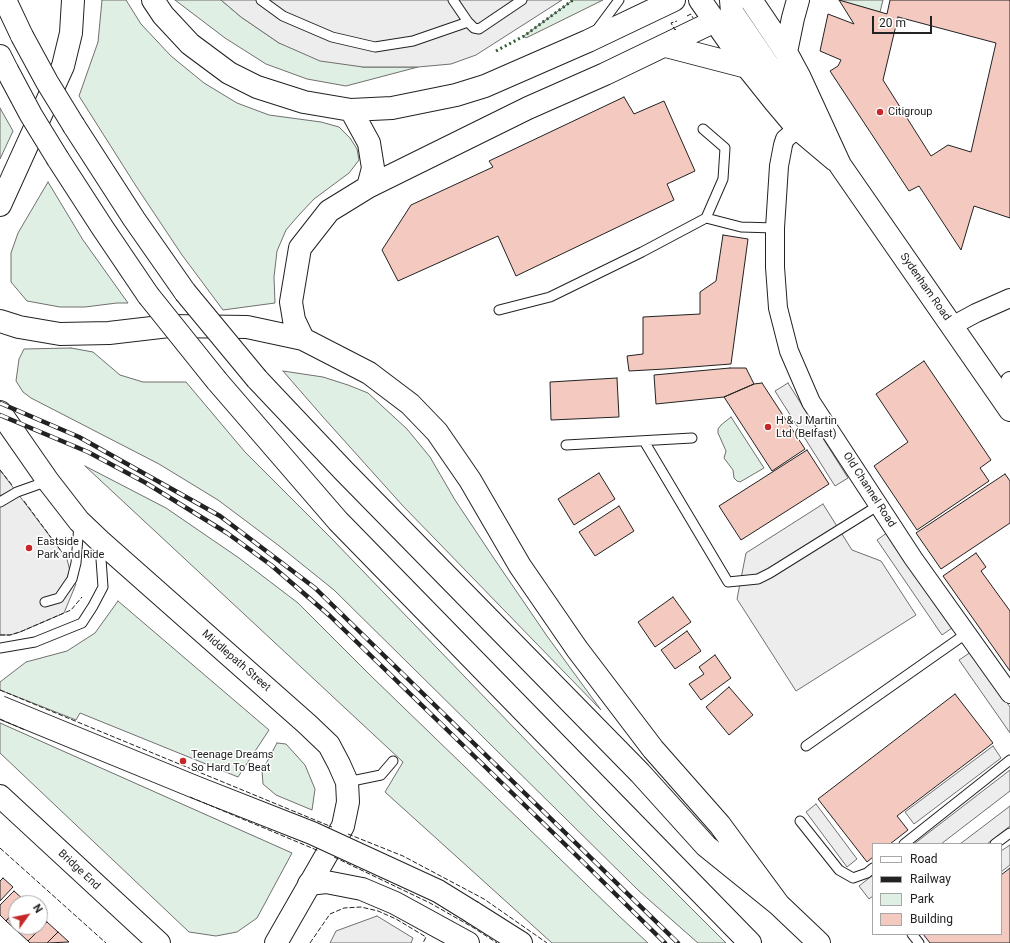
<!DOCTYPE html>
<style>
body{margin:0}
#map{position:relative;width:1010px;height:943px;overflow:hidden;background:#fff;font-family:Roboto,sans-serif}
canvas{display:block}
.legend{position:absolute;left:872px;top:843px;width:130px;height:92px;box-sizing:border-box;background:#fff;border:1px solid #a7a7a7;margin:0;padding:5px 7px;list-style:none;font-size:12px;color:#222}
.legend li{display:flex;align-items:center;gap:8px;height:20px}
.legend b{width:20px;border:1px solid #a7a7a7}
.north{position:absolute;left:8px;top:895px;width:40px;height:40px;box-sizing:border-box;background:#fff;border:1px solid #a7a7a7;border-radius:50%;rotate:57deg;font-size:11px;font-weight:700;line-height:16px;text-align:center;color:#222}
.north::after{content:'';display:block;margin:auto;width:14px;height:18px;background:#c62828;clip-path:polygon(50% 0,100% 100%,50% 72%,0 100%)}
.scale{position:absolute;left:872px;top:16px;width:60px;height:18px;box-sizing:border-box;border:2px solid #222;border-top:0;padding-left:5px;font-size:12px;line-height:14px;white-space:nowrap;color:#222;-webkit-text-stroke:3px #fff;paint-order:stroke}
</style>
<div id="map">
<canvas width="1010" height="943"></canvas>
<ul class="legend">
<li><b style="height:5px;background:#fff"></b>Road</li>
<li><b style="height:5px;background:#222"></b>Railway</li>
<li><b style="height:11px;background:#e0efe3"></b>Park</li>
<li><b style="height:11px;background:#f3c9c0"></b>Building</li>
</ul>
<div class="north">N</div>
<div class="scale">20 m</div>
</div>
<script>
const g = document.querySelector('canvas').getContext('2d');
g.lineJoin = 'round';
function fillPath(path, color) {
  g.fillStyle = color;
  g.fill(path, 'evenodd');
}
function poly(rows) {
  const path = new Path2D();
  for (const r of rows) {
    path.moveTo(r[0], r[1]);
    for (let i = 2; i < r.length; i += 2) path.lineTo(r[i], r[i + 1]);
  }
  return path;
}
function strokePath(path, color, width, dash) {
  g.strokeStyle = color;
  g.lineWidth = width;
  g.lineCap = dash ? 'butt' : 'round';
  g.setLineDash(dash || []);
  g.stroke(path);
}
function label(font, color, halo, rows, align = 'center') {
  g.font = font + ' Roboto,sans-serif';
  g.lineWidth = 3;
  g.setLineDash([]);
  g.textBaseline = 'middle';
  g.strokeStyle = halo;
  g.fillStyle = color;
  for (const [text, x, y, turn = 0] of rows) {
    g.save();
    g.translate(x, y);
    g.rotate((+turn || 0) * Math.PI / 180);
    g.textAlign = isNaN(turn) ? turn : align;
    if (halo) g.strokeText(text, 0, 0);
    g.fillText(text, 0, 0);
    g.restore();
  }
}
const green = poly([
 [102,0,126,0,141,24,171,56,204,83,237,103,269,115,321,122,339,127,350,138,357,149,359,160,349,173,314,199,298,216,286,230,277,251,274,277,275,303,223,310,182,255,136,186,79,96,98,42,102,0],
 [175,0,221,0,241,17,279,43,363,67,418,67,346,86,307,79,266,64,225,38,175,0],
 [573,0,603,0,526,38,524,36,573,0],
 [842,0,883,0,880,12,841,1,842,0],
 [0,108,13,131,0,159,0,108],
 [48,182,83,240,128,303,117,303,85,307,60,307,27,301,11,282,11,253,18,233,48,182],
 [71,348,93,352,120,375,143,382,186,382,245,452,332,539,597,814,726,943,698,943,639,891,334,590,278,545,218,500,159,464,31,398,23,392,16,381,19,359,24,349,71,348],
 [283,371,323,377,348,385,368,393,407,429,430,457,455,500,495,560,547,636,601,710,403,506,323,417,283,371],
 [731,417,764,468,740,482,737,481,734,478,733,470,724,458,726,451,718,433,718,429,721,425,731,417],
 [85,466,166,508,239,558,298,603,370,675,618,915,648,943,552,943,385,792,403,762,85,466],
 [118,601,269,730,238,777,80,713,76,720,0,690,0,682,26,662,67,651,95,633,118,601],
 [0,723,292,853,257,918,237,932,216,936,189,932,0,753,0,723],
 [277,743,286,744,305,765,315,789,312,810,276,795,263,784,262,771,277,743]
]);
fillPath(green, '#e0efe3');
strokePath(green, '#6f6f6f', 1);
const parking = poly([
 [221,0,562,0,476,55,451,64,418,67,363,67,320,61,279,43,241,17,221,0],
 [788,383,848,478,835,486,775,391,788,383],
 [0,470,67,559,72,579,76,584,64,613,20,632,10,635,0,635,0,470],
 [823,504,852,550,881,561,916,615,796,691,737,599,746,553,823,504],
 [888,532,952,628,942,635,877,540,888,532],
 [971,652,1010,707,1010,733,959,660,971,652],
 [993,746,1001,758,914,824,905,812,993,746],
 [1010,770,1010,791,941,844,914,844,1010,770],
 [816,804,857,859,847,867,806,812,816,804],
 [1010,806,1010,826,987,844,960,844,1010,806],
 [1010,845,1010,865,1001,872,1001,851,1010,845],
 [873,875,873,896,869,899,859,886,873,875],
 [377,916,413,938,411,943,330,943,336,931,377,916]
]);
fillPath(parking, '#ededed');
strokePath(parking, '#6f6f6f', 1);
const building = poly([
 [839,0,887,14,890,0,1010,0,1010,218,974,206,961,250,919,186,909,191,830,71,838,66,841,60,820,51,828,14,854,24,839,0],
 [898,17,996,43,971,152,948,145,931,156,883,80,898,17],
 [624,97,634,114,664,101,695,171,667,184,674,200,516,276,498,236,398,281,382,250,411,205,493,167,489,161,624,97],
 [723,235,748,239,731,364,665,369,629,371,627,356,643,354,643,317,700,314,700,292,716,281,723,235],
 [924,361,991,460,980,468,989,481,917,530,874,466,908,442,876,394,924,361],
 [730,368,746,368,754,384,724,397,656,404,654,375,730,368],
 [617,378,619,417,551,420,550,382,617,378],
 [762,383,805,449,772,471,724,397,754,384,762,383],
 [807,450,829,484,741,540,719,506,807,450],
 [599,473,615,499,574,525,558,499,599,473],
 [1005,474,1010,481,1010,523,941,569,916,533,1005,474],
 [619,506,634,531,595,556,579,532,619,506],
 [976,553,986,567,981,571,1010,611,1010,671,943,576,976,553],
 [673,597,691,622,655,647,638,622,673,597],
 [687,631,701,651,675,669,661,650,687,631],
 [715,655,731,678,701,700,689,684,704,674,699,667,715,655],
 [729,687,753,715,729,735,706,707,729,687],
 [955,694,993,743,897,816,908,830,890,844,873,844,873,857,867,862,818,799,955,694],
 [1010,868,1010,943,930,943,923,934,1001,934,1001,875,1010,868],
 [3,878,13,887,0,901,0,881,3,878],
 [14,891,25,901,23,903,16,903,16,910,6,921,0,915,0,905,14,891],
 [16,910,16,927,21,927,17,931,6,921,16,910],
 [40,915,47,922,28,941,17,931,21,927,40,927,40,915],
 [47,922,58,932,47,943,30,943,28,941,47,922],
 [58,932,69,942,47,943,58,932]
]);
fillPath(building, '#f3c9c0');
strokePath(building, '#222', 1);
const lane = poly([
 [261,0,283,16,332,37,375,47,413,41,468,22,474,28,479,29,522,0],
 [453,0,468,22],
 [596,31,619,0],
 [703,129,725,148,723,179,706,218,741,227,775,228],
 [499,310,550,297,642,252,706,218],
 [644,441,728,582,758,579,770,573,879,505],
 [566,445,692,438],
 [0,502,17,492,48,481],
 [45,602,59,598,72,579,76,563,79,524],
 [0,648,35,642,82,623,93,606,103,587,100,545],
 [806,746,967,633],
 [347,782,381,775,393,761],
 [800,821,839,870,853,878,867,873,873,868],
 [904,844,1010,760],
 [995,844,1010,833],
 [912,934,919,943]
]);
const street = poly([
 [816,113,785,139,783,145,779,166,775,228,775,267,778,308,789,351,811,402,913,558,1010,694],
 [952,326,976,313,1010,298],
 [1004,401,1010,381]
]);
const secondary = poly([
 [700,0,747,67,775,102,797,128,835,160],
 [731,0,732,12,787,93,798,112],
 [751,0,786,52,800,78,840,165,1010,410],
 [786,52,793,18,798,0]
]);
const primary = poly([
 [0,412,48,481,79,521,100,541,307,724,329,745,339,764,347,782,348,802,343,826,276,943],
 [0,796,159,943]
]);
const highway = poly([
 [5,0,22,36],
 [153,0,163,15,190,44,229,73,257,87,304,102,351,110,392,108,456,95,485,86,588,41,674,0],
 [666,46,747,67],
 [0,56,7,70],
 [351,110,369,143,373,168,368,187],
 [74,126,134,219,185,292],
 [58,159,102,227,148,295],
 [0,205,63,66,71,33,73,0],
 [0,321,19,327,60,334,109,333,169,326,247,327,303,339,369,373,410,404,437,432,470,480,520,566,577,649,653,749,720,825,779,905],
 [303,339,294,320,291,302,300,248,329,211,368,187,528,108,605,74,715,21],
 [257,379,343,470,640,773,706,846,779,905,819,943],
 [217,381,338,521,750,943],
 [309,884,326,882,362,889,395,903,468,943],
 [472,912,521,943]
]);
strokePath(lane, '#222', 11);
strokePath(street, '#222', 20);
strokePath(secondary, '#222', 24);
strokePath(primary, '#222', 24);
strokePath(highway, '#222', 24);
strokePath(lane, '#fff', 9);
strokePath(street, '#fff', 18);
strokePath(secondary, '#fff', 22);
strokePath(primary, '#fff', 22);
strokePath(highway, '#fff', 22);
const rail = poly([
 [0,403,79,437,220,516,315,588,678,943],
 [0,415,88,452,146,483,227,533,271,565,330,616,577,856,665,943]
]);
strokePath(rail, '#222', 4.5);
strokePath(rail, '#fff', 3, [9]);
const highwayBridge = poly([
 [22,36,47,82,74,126],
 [7,70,31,115,58,159],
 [185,292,257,379],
 [148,295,217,381],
 [0,707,195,787,312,833,438,891,472,912]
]);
strokePath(highwayBridge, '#222', 24, []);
strokePath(highwayBridge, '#fff', 22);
strokePath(poly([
 [496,51,524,36,573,0]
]), '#2f5e38', 3, [2, 3]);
strokePath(poly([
 [687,16,691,14,693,18],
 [676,29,675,30,671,23,677,21],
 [0,470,12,485],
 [24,501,67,559],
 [0,635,10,635,20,632,71,610,82,597],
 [0,690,332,827],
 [0,719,25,730],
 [190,797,319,851],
 [348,834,403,856,484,899,547,943],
 [0,848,106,943],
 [334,857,430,903,474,928,497,943],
 [310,943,330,914,344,908,361,907,378,911,396,919,426,937,423,943]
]), '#222', 1, [5, 2]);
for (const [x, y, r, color] of [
 [880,112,4,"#c62828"],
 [768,427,4,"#c62828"],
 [29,548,4,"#c62828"],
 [183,761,4,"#c62828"]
]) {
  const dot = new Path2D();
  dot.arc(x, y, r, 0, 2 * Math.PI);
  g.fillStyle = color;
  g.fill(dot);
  strokePath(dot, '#fff', 1.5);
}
label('11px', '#222', '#fff', [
 ["Citigroup",888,112],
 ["H & J Martin",776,421],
 ["Ltd (Belfast)",776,434],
 ["Eastside",37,542],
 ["Park and Ride",37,555],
 ["Teenage Dreams",191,755],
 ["So Hard To Beat",191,768]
], 'left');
label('11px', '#222', '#fff', [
 ["Sydenham Road",925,287,55],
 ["Old Channel Road",869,490,57],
 ["Middlepath Street",236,661,41],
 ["Bridge End",79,870,43]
]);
</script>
